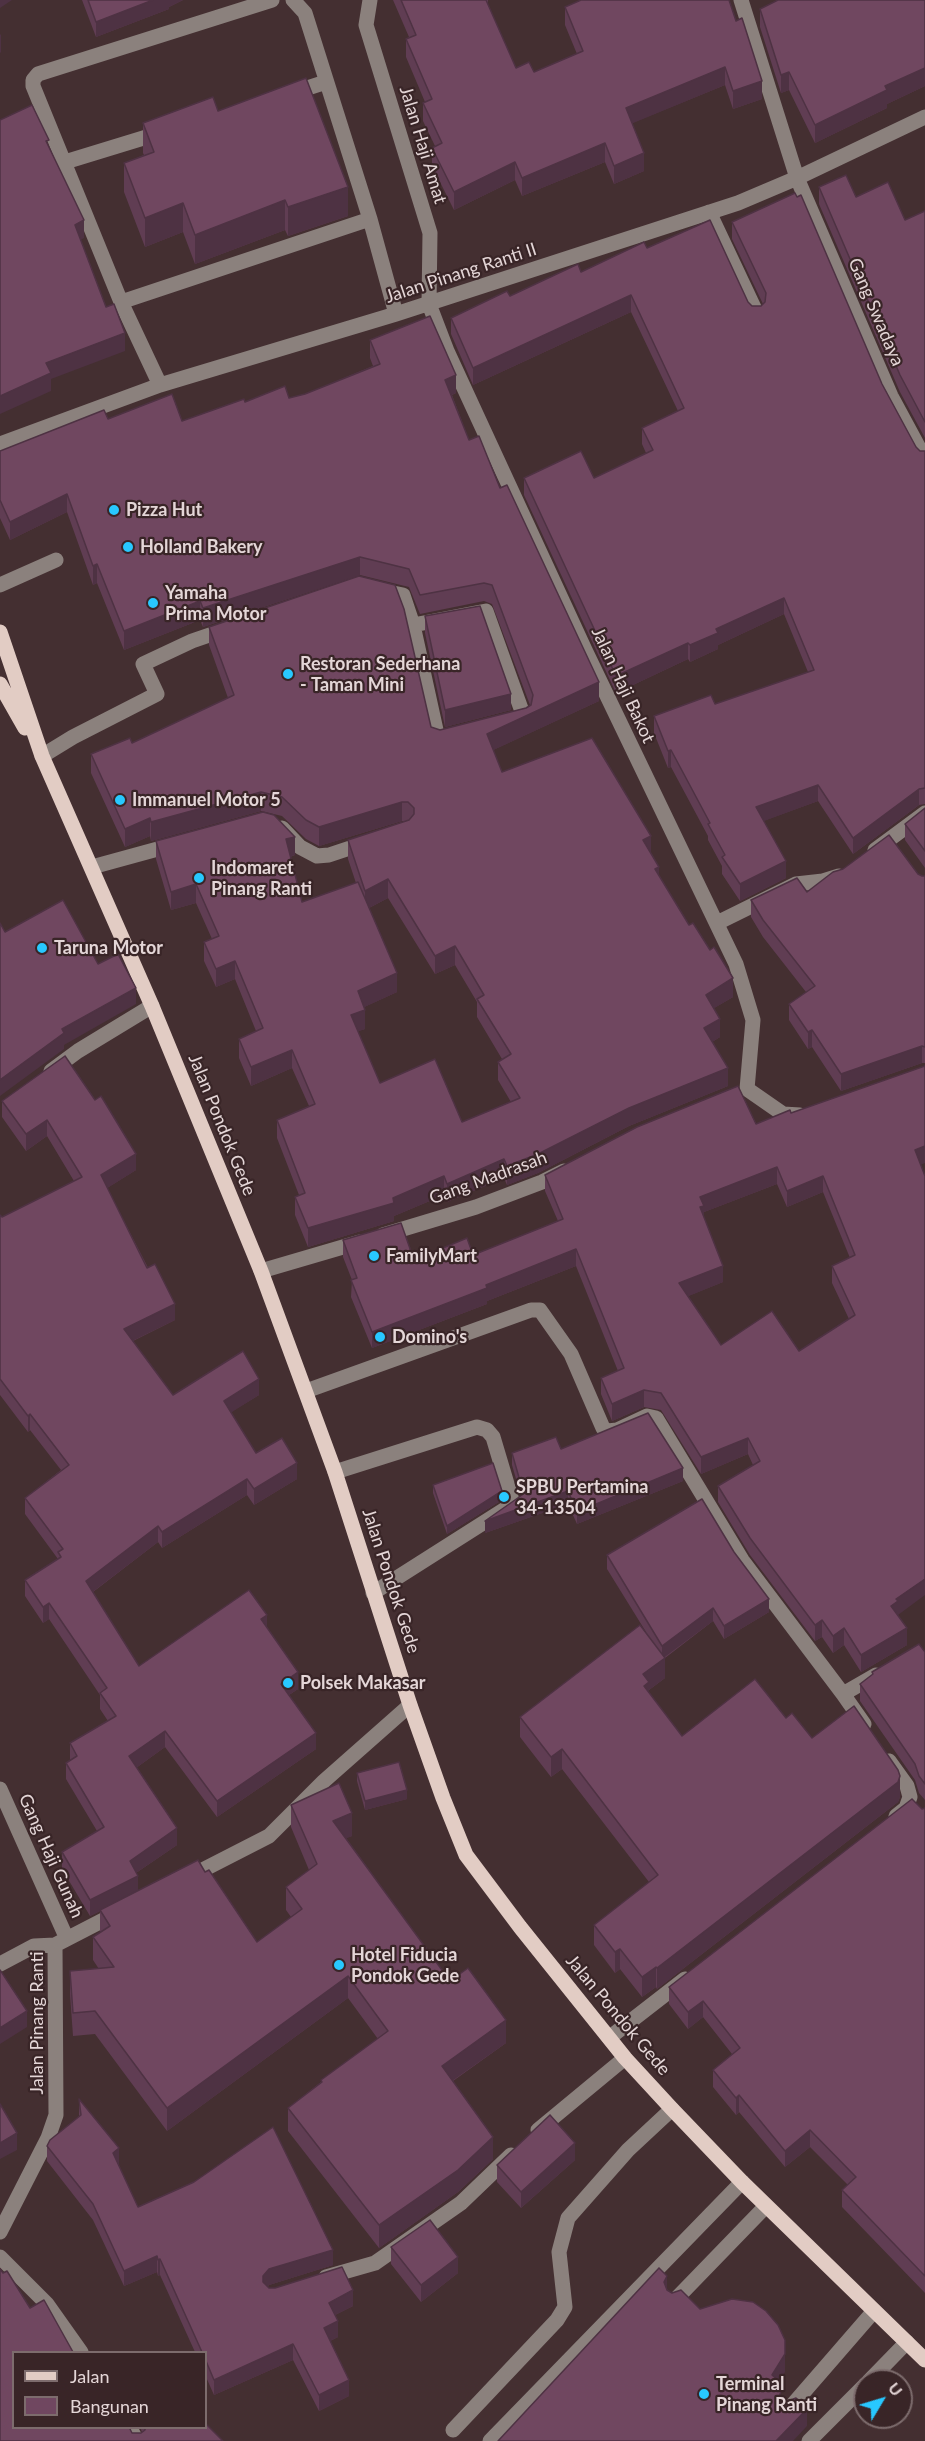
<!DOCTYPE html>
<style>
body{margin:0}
#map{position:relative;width:925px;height:2441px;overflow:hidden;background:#442f31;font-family:Lato,sans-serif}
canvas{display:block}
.legend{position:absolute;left:12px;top:2351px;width:195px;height:78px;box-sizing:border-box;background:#392527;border:2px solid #7d6c6d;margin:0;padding:8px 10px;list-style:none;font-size:18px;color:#e4d6d7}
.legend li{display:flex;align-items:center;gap:12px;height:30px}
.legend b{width:30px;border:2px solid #7d6c6d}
.north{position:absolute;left:853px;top:2369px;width:60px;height:60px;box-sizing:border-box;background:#392527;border:2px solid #7d6c6d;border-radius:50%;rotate:52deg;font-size:16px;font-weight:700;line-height:24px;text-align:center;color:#e4d6d7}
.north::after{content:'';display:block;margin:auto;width:21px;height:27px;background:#28c8ff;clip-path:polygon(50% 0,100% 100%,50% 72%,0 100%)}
</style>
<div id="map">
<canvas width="925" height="2441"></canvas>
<ul class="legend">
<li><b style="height:8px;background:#e2ccc4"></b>Jalan</li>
<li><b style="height:16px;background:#704760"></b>Bangunan</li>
</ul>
<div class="north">U</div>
</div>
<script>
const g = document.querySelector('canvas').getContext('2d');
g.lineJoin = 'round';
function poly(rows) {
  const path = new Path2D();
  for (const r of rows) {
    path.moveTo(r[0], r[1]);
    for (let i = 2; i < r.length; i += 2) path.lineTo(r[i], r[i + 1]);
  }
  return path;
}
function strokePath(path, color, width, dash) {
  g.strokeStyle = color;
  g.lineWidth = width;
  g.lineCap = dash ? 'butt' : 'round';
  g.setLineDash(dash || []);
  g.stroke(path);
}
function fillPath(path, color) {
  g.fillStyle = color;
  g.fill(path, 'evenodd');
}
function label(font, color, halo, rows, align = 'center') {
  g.font = font + ' Lato,sans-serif';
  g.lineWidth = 4.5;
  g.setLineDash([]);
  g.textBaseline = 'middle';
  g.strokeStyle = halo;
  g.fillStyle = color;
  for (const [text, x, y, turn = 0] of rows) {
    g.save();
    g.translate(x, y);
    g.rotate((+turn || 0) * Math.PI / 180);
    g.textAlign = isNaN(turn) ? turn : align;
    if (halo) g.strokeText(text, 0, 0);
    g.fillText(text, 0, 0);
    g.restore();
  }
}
strokePath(poly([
 [293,0,305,13,370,219],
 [370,0,366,25,430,233,429,304,447,351,585,650,736,964,753,1020,747,1089],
 [741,0,797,178,891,396,925,459],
 [292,93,326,82],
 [65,162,163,132],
 [709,212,757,314],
 [121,302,370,219,396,314],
 [160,385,121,302,33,86,33,80,38,74,272,0],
 [0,444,160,385,396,314,738,203,797,178,925,117],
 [0,585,56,560],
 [379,590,403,595,413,625,486,611,524,717,512,720],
 [413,625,438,739,445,737],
 [42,756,73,737,157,694,143,664,192,641,227,629],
 [282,828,300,847,317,856,329,855,365,843],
 [875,850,925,813],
 [92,867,176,844],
 [717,923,796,884,823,881,839,876],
 [51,1071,78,1051,152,1006],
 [747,1089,783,1114,800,1115],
 [383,1235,476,1207,542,1182,564,1171],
 [261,1271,360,1242],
 [306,1391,531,1310,540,1310,571,1354,603,1428,608,1431,617,1430,647,1416,656,1418,742,1560,843,1694],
 [335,1472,477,1427,487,1430,493,1437,513,1504,373,1593],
 [864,1724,843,1694,876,1675],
 [889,1761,907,1786,910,1797,906,1808,896,1816],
 [0,1789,67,1939],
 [187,1878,269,1836,324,1781,410,1705],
 [0,1964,34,1946,55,1945],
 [609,2038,685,1979],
 [538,2130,625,2058],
 [0,2232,48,2138,56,2115,55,1945,117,1913],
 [0,2257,47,2304,81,2352],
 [326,2277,375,2263,461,2203,511,2155],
 [674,2301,766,2206],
 [869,2381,907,2342],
 [789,2409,874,2311],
 [130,2428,137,2441],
 [453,2430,557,2320,565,2307,559,2252,568,2218,628,2150,672,2109],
 [490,2441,742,2182],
 [809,2441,865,2385]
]), '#8b817d', 15);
strokePath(poly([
 [0,632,42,756,152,1006,261,1271,335,1472,410,1705,443,1798,466,1855,520,1927,625,2058,672,2109,742,2182,925,2360],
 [0,684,25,728]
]), '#e2ccc4', 15);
fillPath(poly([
 [82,0,183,0,169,7,169,9,96,37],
 [393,0,488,0,488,5,516,68,534,72,577,54,565,25,565,7,729,0,762,99,733,109,725,85,632,123,644,171,614,184,605,162,522,196,515,180,454,210,432,166,432,148,435,146,423,121,423,103,425,102,406,57,406,39,409,37],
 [925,0,925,86,887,104,887,108,815,143,789,90,781,93,760,27,760,9],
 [218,111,348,216,288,236,285,230,195,264,183,232,145,247,124,192,124,163,144,155,143,153,143,123],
 [819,187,856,197,905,220,925,211,925,438,900,392,819,204],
 [732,222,882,384,916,447,920,451,925,451,925,804,919,805,853,854,818,801,763,821,786,878,740,901,722,874,722,866,708,840,708,836,671,767,668,768,654,733,654,716,715,704,808,672,784,614,718,645,718,649,690,662,688,659,616,693,524,495,524,478,594,478,646,453,642,444,642,428,678,411,631,312,473,385,451,334,451,318,647,248,748,302,752,306,761,306,763,304,732,239],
 [370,340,456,393,452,395,469,440,500,488,599,701,493,750,502,772,651,853,659,876,733,997,714,1008,720,1037,712,1042,728,1086,629,1126,538,1173,507,1185,504,1178,447,1202,444,1195,394,1216,394,1221,308,1247,295,1215,295,1197,299,1195,277,1138,277,1120,309,1106,292,1068,251,1086,239,1058,239,1039,256,1031,235,979,216,987,204,961,204,942,212,939,196,903,171,910,156,859,156,841,295,855,290,857,302,902,356,883,348,859,348,840,408,821,402,821,319,846,306,839,282,816,261,811,151,841,150,836,125,847,91,773,91,754,132,743,228,698,209,645,209,627,431,727,440,730,526,708,530,705,492,604,484,601,420,614,409,587,360,575,203,627,200,620,124,650,97,583,93,585,67,512,10,540,0,518,0,451,108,419,182,421,245,402,289,398,305,394,373,366,370,358],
 [388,898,435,974,455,965,477,1002,477,1017,502,1059,498,1062,498,1080,511,1102,462,1122,380,1083,358,1031,365,1029,364,1007,397,992,369,908],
 [425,616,511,710,445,727,425,633],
 [925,808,925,868,905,840,905,824],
 [918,874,922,876,925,876,925,1063,922,1063,841,1091,812,1047,808,1049,789,1020,789,1004,806,992,763,937,751,917,751,900],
 [65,1056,136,1170,107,1188,175,1320,133,1341,173,1395,259,1395,231,1412,256,1453,297,1479,254,1505,247,1495,162,1548,158,1542,93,1592,139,1666,267,1627,298,1689,289,1695,316,1749,217,1817,165,1747,136,1768,177,1845,136,1873,138,1891,205,1872,257,1942,291,1917,286,1910,286,1887,309,1870,291,1827,291,1805,352,1836,346,1838,450,1981,506,2043,453,2081,493,2159,458,2192,379,2248,288,2131,288,2108,321,2082,321,2080,378,2039,348,1998,167,2131,95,2034,73,2036,70,1994,70,1971,99,1969,93,1960,93,1937,100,1932,100,1911,90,1916,62,1869,62,1852,97,1831,66,1779,66,1763,70,1760,70,1743,108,1721,100,1709,100,1695,49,1619,43,1623,25,1596,25,1580,58,1559,25,1514,25,1498,61,1470,30,1430,28,1432,0,1395,0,1215,2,1217,74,1181,47,1136,26,1151,2,1117,2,1101],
 [791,1113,921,1165,898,1615,907,1645,861,1672,844,1645,833,1653,822,1637,815,1641,750,1555,718,1502,718,1486,753,1465,748,1454,701,1474,661,1410,644,1407,612,1421,601,1394,601,1378,618,1371,576,1266,487,1301,487,1304,372,1348,351,1297,352,1280,343,1257,343,1240,414,1260,473,1255,558,1221,545,1191,545,1175,756,1124],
 [777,1184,787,1207,823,1192,850,1258,832,1266,832,1283,849,1319,799,1351,721,1345,688,1296,723,1282,704,1217,704,1212],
 [561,1449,683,1481,577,1524,568,1504,485,1533,521,1496,512,1465,512,1453],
 [433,1485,502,1500,447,1534,433,1493],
 [607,1555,769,1612,724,1639,713,1621,665,1658,665,1678,649,1690,649,1693,682,1736,786,1718,812,1738,900,1797,898,1802,657,1989,656,1987,642,1997,620,1969,615,1973,594,1945,594,1925,649,1882,562,1769,551,1777,520,1737,520,1717,646,1632,607,1569],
 [925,1652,925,1800,919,1793,915,1780,860,1701,860,1684,872,1675,872,1672],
 [357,1773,407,1799,365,1810,357,1781],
 [925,1808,925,2293,842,2207,842,2190,848,2185,810,2147,785,2167,739,2112,736,2115,713,2087,713,2070,732,2054,703,2017,688,2029,669,2004,669,1987,922,1809],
 [79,2099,119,2164,118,2165,138,2207,333,2265,269,2285,268,2286,269,2288,353,2306,335,2315,338,2337,330,2341,349,2396,319,2411,293,2360,214,2395,206,2377,206,2352,195,2352,160,2275,158,2276,157,2272,124,2286,93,2220,47,2161,47,2146,79,2116],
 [575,2160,521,2208,497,2182,497,2165],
 [391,2247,458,2273,421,2302,391,2264],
 [14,2352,132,2433,141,2433,142,2432,140,2427,206,2427,223,2441,0,2441]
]), '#603d53');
fillPath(poly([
 [0,0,12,0,0,8],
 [153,0,183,0,169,7,169,9,96,37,96,22],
 [1,34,1,52,0,53,0,35],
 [725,67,725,85,626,126,626,108],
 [925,68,925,86,887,104,887,108,815,143,815,125,885,86],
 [789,72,789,90,781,93,781,75],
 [762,81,762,99,733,109,733,91],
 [605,143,605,162,522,196,522,178],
 [644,153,644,171,614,184,614,166],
 [515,162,515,180,454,210,454,192],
 [348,187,348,216,288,236,288,207],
 [285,200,285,230,195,264,195,235],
 [183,203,183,232,145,247,145,218],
 [84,220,84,238,75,243,75,225],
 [631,295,631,312,473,385,473,368],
 [125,333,125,351,51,379,51,391,0,414,0,396,46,363],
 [456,375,456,393,445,398,445,380],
 [67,494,67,512,10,540,10,522],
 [360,557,360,575,203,627,203,608],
 [97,564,97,583,93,585,93,566],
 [784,598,784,614,718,645,718,649,690,662,690,645,716,629],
 [200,601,200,620,124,650,124,631],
 [688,643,688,659,616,693,616,676],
 [599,682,599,701,487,753,487,734],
 [511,694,511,710,445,727,445,710],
 [671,750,671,767,668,768,668,751],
 [818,785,818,801,756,824,756,807],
 [919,789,919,805,853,854,853,838],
 [261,792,261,811,151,841,151,822],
 [402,802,402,821,319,846,319,827],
 [150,818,150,836,125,847,125,829],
 [651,836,651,854,643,840],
 [295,837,295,855,286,858,286,839],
 [786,861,786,878,740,901,740,884],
 [659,867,659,885,655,869],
 [388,879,388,898,365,910,365,891],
 [196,884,196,903,171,910,171,892],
 [455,946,455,965,435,974,435,956],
 [235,961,235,979,216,987,216,969],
 [397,973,397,992,358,1010,358,991],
 [733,978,733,997,706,1013,706,995],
 [136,988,136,1004,64,1045,64,1049,0,1096,0,1080,62,1029],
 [365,1010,365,1029,351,1034,351,1015],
 [720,1019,720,1037,704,1047,704,1028],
 [812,1030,812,1047,808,1049,808,1032],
 [922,1046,922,1063,841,1091,841,1074],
 [292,1050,292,1068,251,1086,251,1067],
 [728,1068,728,1086,629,1126,538,1173,507,1185,507,1166,629,1108],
 [47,1120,47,1136,26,1151,26,1134],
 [925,1146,925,1163,915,1167,915,1150],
 [136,1154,136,1170,101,1192,101,1175],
 [504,1159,504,1178,447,1202,447,1184],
 [777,1167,777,1184,704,1212,704,1222,700,1224,700,1197],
 [444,1176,444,1195,394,1216,394,1221,308,1247,308,1228,393,1198],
 [823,1176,823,1192,787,1207,787,1191],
 [576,1249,576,1266,487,1301,487,1304,372,1348,372,1332,486,1285],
 [723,1266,723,1282,679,1300,679,1283],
 [175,1304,175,1320,124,1345,124,1329],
 [259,1379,259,1395,224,1417,224,1401],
 [644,1390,644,1407,612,1421,612,1404],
 [30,1414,30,1430,28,1432,28,1416],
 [748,1438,748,1454,701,1474,701,1457],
 [297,1463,297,1479,254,1505,254,1489],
 [683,1468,683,1481,577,1524,577,1512],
 [247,1479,247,1495,162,1548,162,1532],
 [502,1491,502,1500,447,1534,447,1526],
 [568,1491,568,1504,485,1533,485,1521],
 [158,1526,158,1542,86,1597,86,1581],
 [925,1579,925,1595,898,1615,898,1618,891,1606,896,1599],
 [769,1599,769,1612,724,1639,724,1626],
 [49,1603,49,1619,43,1623,43,1607],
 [713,1608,713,1621,662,1659,662,1646],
 [267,1615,267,1631,261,1619],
 [822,1620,822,1637,815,1641,815,1625],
 [844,1628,844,1645,833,1653,833,1636],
 [907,1628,907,1645,861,1672,861,1655],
 [665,1658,665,1678,649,1690,649,1702,644,1706,643,1674],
 [298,1672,298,1689,281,1700,281,1684],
 [165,1731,165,1747,129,1773,129,1756],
 [316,1733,316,1749,217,1817,217,1801],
 [562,1749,562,1769,551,1777,551,1757],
 [900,1776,900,1797,898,1802,657,1989,657,1968],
 [407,1790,407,1799,365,1810,365,1801],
 [352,1813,352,1836,333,1844,333,1821],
 [177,1828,177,1845,130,1877,130,1861],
 [138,1876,138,1892,90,1916,90,1900],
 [620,1949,620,1969,615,1973,615,1952],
 [656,1967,656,1987,642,1997,642,1977],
 [348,1976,348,1998,167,2131,167,2108],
 [703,2001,703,2017,688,2029,688,2012],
 [27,2011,27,2027,0,2044,0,2028],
 [506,2020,506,2043,442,2088,442,2066],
 [739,2095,739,2112,736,2115,736,2098],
 [810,2130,810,2147,785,2167,785,2151],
 [17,2133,17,2150,0,2159,0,2143],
 [493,2137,493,2159,458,2192,379,2248,379,2225],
 [575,2143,575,2160,521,2208,521,2192],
 [119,2148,119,2164,113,2169,113,2153],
 [333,2250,333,2265,269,2285,263,2291,263,2276,269,2269],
 [157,2256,157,2272,124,2286,124,2271],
 [458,2257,458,2273,421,2302,421,2285],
 [160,2259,160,2275,158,2276,158,2260],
 [667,2276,667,2294,664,2282],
 [353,2290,353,2306,329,2318,329,2303],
 [338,2321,338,2337,324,2344,324,2328],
 [785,2340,785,2372,772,2392,772,2375],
 [293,2344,293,2360,214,2395,214,2380],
 [349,2380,349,2396,319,2411,319,2395],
 [807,2409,807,2426,793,2441,776,2441]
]), '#4e3243');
const building = poly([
 [88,0,153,0,96,22,88,0],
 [401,0,486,0,516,68,529,62,534,72,583,51,565,7,581,0,729,0,736,21,742,18,762,81,733,91,725,67,626,108,644,153,614,166,605,143,522,178,515,162,454,192,432,148,442,143,423,103,432,99,406,39,416,35,401,0],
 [778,0,925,0,925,68,885,86,887,90,815,125,789,72,781,75,760,9,778,0],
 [306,78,348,187,288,207,285,200,195,235,183,203,145,218,124,163,154,152,143,123,213,97,218,111,306,78],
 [32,105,49,140,46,141,84,220,75,225,106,307,114,304,125,333,46,363,51,373,0,396,0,120,32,105],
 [846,175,856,197,888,182,905,220,925,211,925,422,900,375,819,187,846,175],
 [795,193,797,197,801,195,882,384,916,447,920,451,925,451,925,788,919,789,853,838,818,785,756,807,786,861,740,884,722,857,725,855,708,824,710,823,671,750,668,751,654,716,711,695,715,704,814,670,784,598,716,629,718,633,690,645,688,643,616,676,524,478,581,451,594,478,653,450,642,428,684,408,631,295,473,368,451,318,507,291,510,296,578,264,581,272,644,242,647,248,710,220,748,302,752,306,761,306,765,302,766,293,732,222,795,193],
 [430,316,456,375,445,380,469,440,479,436,500,488,507,485,599,682,487,734,502,772,592,738,651,836,643,840,659,867,655,869,689,925,693,923,710,950,714,947,733,978,706,995,720,1019,704,1028,728,1068,629,1108,538,1154,507,1166,504,1159,447,1184,444,1176,393,1198,394,1203,308,1228,295,1197,305,1193,277,1120,315,1104,292,1050,251,1067,239,1039,263,1028,235,961,216,969,204,942,219,936,196,884,171,892,156,841,263,812,274,815,295,837,286,839,302,902,358,882,397,973,358,991,365,1010,351,1015,380,1083,435,1059,462,1122,520,1098,498,1062,511,1054,477,999,484,995,455,946,435,956,388,879,365,891,348,840,409,820,414,814,414,808,408,802,402,802,319,827,306,820,282,797,261,792,151,822,150,818,125,829,91,754,130,738,132,743,234,695,209,627,359,576,395,585,404,609,431,727,440,730,526,708,531,705,533,695,492,585,484,583,420,595,409,569,360,557,203,608,200,601,124,631,97,564,93,566,67,494,10,522,0,500,0,451,104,410,108,419,172,394,182,421,244,399,245,402,285,386,289,398,305,394,380,364,370,340,430,316],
 [480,606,511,694,445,710,425,616,480,606],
 [925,808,925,851,905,824,925,808],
 [889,835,918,874,922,876,925,876,925,1047,922,1046,841,1074,812,1030,808,1032,789,1004,815,986,763,920,751,900,797,878,807,892,833,872,843,869,889,835],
 [63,900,98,964,118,954,136,988,62,1029,64,1033,0,1080,0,923,5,932,63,900],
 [65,1056,95,1100,101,1096,136,1154,101,1175,147,1268,155,1264,175,1304,124,1329,173,1395,243,1351,259,1379,224,1401,256,1453,282,1438,297,1463,254,1489,247,1479,162,1532,158,1526,86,1581,139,1666,249,1590,267,1615,261,1619,298,1672,281,1684,316,1733,217,1801,165,1731,129,1756,177,1828,130,1861,138,1876,90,1900,62,1852,104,1827,66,1763,77,1756,70,1743,116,1716,100,1693,107,1688,49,1603,43,1607,25,1580,61,1557,58,1552,63,1549,25,1498,69,1465,30,1414,28,1416,0,1379,0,1215,2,1217,82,1177,47,1120,26,1134,2,1101,65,1056],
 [925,1066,925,1146,915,1150,925,1176,925,1579,896,1599,898,1601,891,1606,907,1628,861,1655,844,1628,833,1636,822,1620,815,1625,750,1538,718,1486,760,1461,748,1438,701,1457,661,1393,644,1390,612,1404,601,1378,624,1368,576,1249,486,1285,487,1288,372,1332,351,1280,357,1278,343,1240,401,1223,414,1260,467,1238,473,1255,563,1219,545,1175,637,1127,738,1086,756,1124,790,1110,791,1113,925,1066],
 [777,1167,787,1191,823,1176,855,1255,832,1266,855,1315,799,1351,772,1311,721,1345,679,1283,723,1266,700,1207,704,1206,700,1197,777,1167],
 [648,1413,683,1468,577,1512,568,1491,485,1521,522,1495,522,1488,512,1453,556,1437,561,1449,648,1413],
 [493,1463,502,1491,447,1526,433,1485,493,1463],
 [702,1499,734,1552,769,1599,724,1626,713,1608,662,1646,607,1555,702,1499],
 [640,1625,665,1658,643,1674,649,1682,644,1686,682,1736,755,1679,786,1718,792,1713,812,1738,854,1706,898,1770,900,1776,898,1782,657,1968,656,1967,642,1977,620,1949,615,1952,594,1925,658,1875,562,1749,551,1757,520,1717,640,1625],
 [919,1644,925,1652,925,1784,919,1776,915,1764,860,1684,873,1674,872,1672,919,1644],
 [399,1762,407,1790,365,1801,357,1773,399,1762],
 [339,1783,352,1813,333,1821,450,1981,468,1968,506,2020,442,2066,493,2137,458,2170,379,2225,288,2108,322,2082,321,2080,388,2031,348,1976,167,2108,95,2011,73,2013,70,1971,114,1967,93,1937,110,1926,100,1910,198,1860,205,1872,209,1870,257,1942,302,1909,286,1887,317,1864,291,1805,339,1783],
 [912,1799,922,1809,925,1808,925,2276,842,2190,856,2177,810,2130,785,2151,739,2095,736,2098,713,2070,740,2048,703,2001,688,2012,669,1987,912,1799],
 [0,1970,27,2011,0,2028,0,1970],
 [79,2099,119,2148,113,2153,138,2207,194,2182,273,2127,333,2250,269,2269,263,2276,263,2282,269,2288,275,2288,342,2267,353,2290,329,2303,338,2321,324,2328,349,2380,319,2395,293,2344,214,2380,206,2361,206,2352,202,2352,160,2259,158,2260,157,2256,124,2271,93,2204,47,2146,50,2140,81,2115,79,2099],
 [0,2104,17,2133,0,2143,0,2104],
 [550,2115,575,2143,521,2192,497,2165,550,2115],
 [430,2220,458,2257,421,2285,391,2247,430,2220],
 [659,2268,667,2276,664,2282,667,2290,672,2293,681,2290,700,2309,732,2299,753,2302,766,2311,778,2325,785,2340,785,2354,772,2375,782,2384,780,2395,788,2401,796,2398,807,2409,776,2441,498,2441,659,2268],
 [0,2269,3,2273,7,2271,30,2308,44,2300,73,2352,14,2352,14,2427,129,2427,132,2433,141,2433,145,2430,145,2427,206,2427,206,2424,223,2441,0,2441,0,2269]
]);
fillPath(building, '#704760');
strokePath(building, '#4e3243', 1.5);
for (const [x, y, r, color] of [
 [114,510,6,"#28c8ff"],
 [128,547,6,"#28c8ff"],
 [153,603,6,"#28c8ff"],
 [288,674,6,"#28c8ff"],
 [120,800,6,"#28c8ff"],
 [199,878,6,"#28c8ff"],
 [42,948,6,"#28c8ff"],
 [374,1256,6,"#28c8ff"],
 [380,1337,6,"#28c8ff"],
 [504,1497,6,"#28c8ff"],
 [288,1683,6,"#28c8ff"],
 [339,1965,6,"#28c8ff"],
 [704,2394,6,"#28c8ff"]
]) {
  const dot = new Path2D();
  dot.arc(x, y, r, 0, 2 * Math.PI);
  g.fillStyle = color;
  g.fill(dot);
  strokePath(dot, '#392527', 2);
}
label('18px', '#e4d6d7', '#392527', [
 ["Jalan Haji Amat",423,145,73],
 ["Jalan Pinang Ranti II",461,273,-18],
 ["Gang Swadaya",876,312,67],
 ["Jalan Haji Bakot",623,685,65],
 ["Jalan Pondok Gede",222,1125,68],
 ["Gang Madrasah",488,1178,-20],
 ["Jalan Pondok Gede",391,1581,72],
 ["Gang Haji Gunah",51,1856,66],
 ["Jalan Pondok Gede",618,2015,50],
 ["Jalan Pinang Ranti",37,2023,-90]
]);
label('bold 18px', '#e4d6d7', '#392527', [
 ["Pizza Hut",126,510],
 ["Holland Bakery",140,547],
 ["Yamaha",165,593],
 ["Prima Motor",165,614],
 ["Restoran Sederhana",300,664],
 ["- Taman Mini",300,685],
 ["Immanuel Motor 5",132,800],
 ["Indomaret",211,868],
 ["Pinang Ranti",211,889],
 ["Taruna Motor",54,948],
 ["FamilyMart",386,1256],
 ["Domino's",392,1337],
 ["SPBU Pertamina",516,1487],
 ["34-13504",516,1508],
 ["Polsek Makasar",300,1683],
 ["Hotel Fiducia",351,1955],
 ["Pondok Gede",351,1976],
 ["Terminal",716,2384],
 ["Pinang Ranti",716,2405]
], 'left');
</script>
